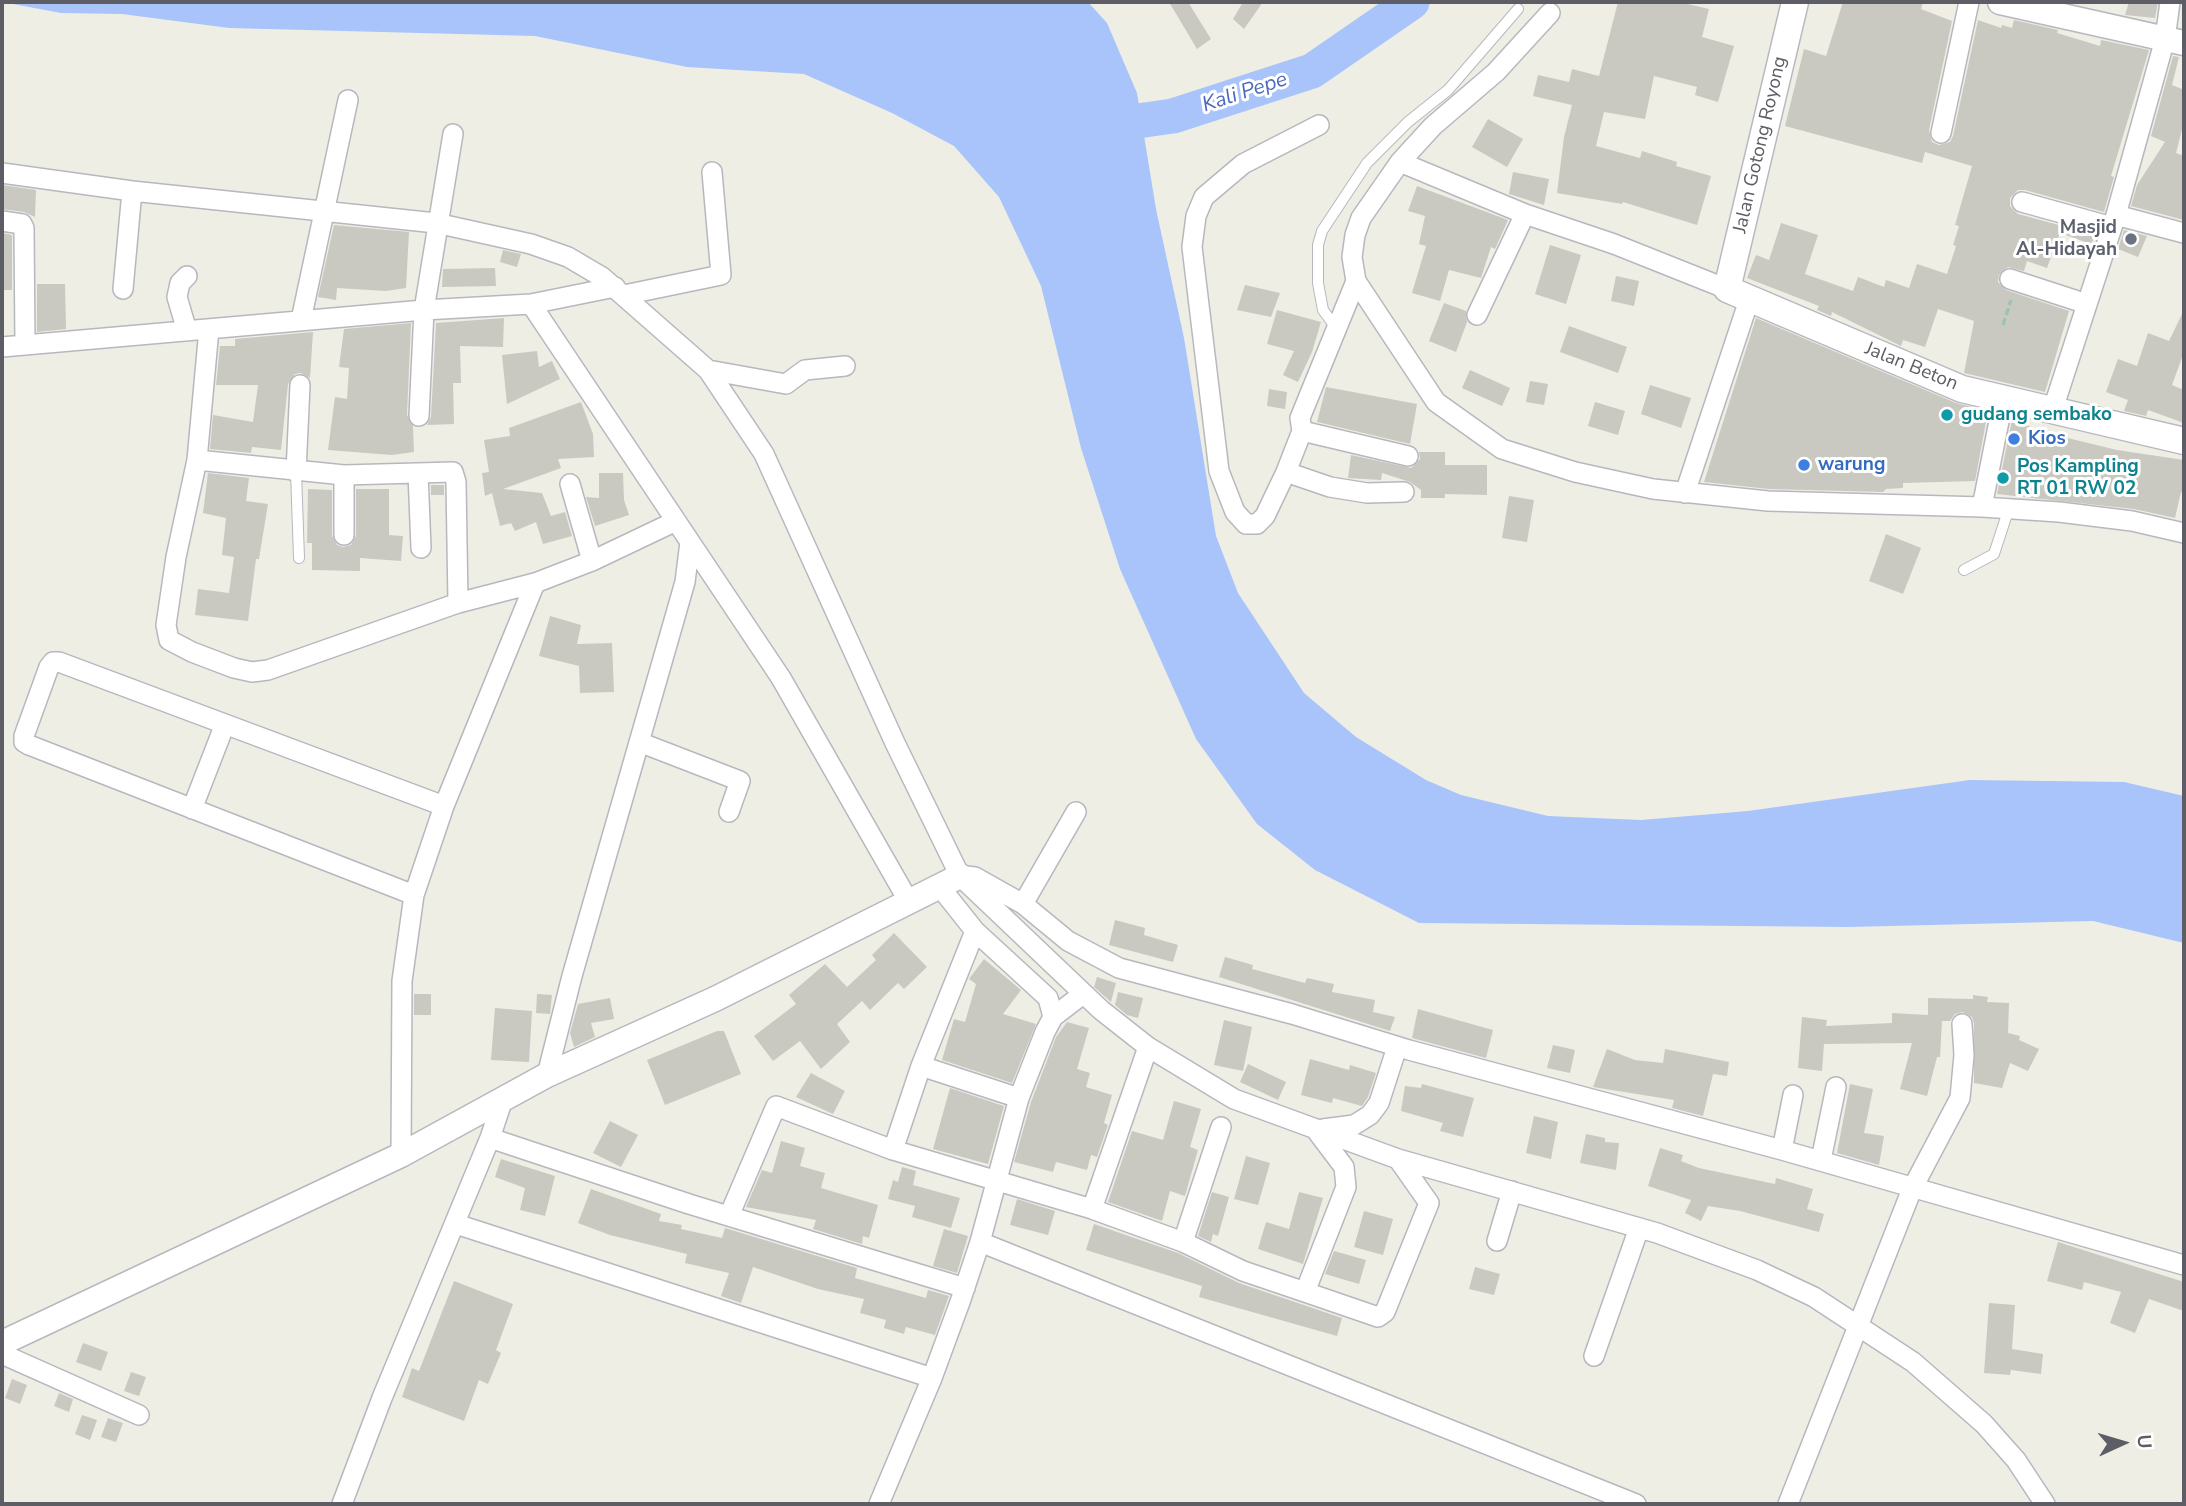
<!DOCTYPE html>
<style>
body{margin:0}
#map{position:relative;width:2186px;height:1506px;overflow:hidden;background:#eeeee5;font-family:"Nunito Sans",sans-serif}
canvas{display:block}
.frame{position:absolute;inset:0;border:4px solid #5d5e65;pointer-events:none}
.north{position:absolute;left:2088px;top:1408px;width:70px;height:70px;-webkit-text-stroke:5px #fff;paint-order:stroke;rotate:86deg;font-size:19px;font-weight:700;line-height:28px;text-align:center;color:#5d5e65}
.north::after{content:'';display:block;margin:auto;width:24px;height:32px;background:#5d5e65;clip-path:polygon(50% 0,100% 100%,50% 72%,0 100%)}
</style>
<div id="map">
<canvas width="2186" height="1506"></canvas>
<div class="frame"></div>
<div class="north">U</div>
</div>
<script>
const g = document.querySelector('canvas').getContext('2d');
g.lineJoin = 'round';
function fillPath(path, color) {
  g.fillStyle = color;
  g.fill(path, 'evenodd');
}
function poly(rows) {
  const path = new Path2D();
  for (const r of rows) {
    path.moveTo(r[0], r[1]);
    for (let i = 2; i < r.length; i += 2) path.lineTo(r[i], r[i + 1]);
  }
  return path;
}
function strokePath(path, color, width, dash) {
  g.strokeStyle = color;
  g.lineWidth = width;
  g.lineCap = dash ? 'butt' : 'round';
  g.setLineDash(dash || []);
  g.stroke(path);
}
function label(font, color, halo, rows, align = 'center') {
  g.font = font + ' "Nunito Sans",sans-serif';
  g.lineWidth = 6;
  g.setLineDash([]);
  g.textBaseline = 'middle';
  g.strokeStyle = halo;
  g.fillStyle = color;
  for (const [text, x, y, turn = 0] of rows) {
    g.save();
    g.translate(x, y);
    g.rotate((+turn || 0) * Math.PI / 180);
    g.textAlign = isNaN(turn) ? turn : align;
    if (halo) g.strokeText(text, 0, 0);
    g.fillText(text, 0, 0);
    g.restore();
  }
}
fillPath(poly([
 [2,2,1088,2,1107,23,1137,93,1156,209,1184,338,1216,536,1238,593,1304,693,1356,737,1426,780,1461,795,1548,816,1641,820,1748,811,1970,780,2124,782,2184,796,2184,943,2093,921,1849,927,1419,923,1315,870,1257,824,1196,739,1120,569,1081,448,1041,286,999,197,954,146,892,113,804,74,687,67,535,36,229,28,122,14,61,13]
]), '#a9c4fa');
strokePath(poly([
 [1095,127,1173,116,1312,71,1412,2]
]), '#a9c4fa', 35);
fillPath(poly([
 [1169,2,1188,2,1211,39,1197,49],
 [1243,2,1263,2,1244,29,1233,19],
 [1618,2,1679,2,1709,9,1702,37,1734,46,1718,102,1695,95,1697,87,1654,76,1645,119,1604,112,1596,146,1640,158,1642,151,1677,162,1676,166,1711,176,1697,225,1623,202,1622,204,1557,193,1564,137,1572,105,1533,96,1538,75,1569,82,1572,69,1599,76],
 [1843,2,1923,2,1921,9,1952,21,1929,130,1932,142,1939,145,1950,142,1953,136,1978,20,2001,28,2002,25,2012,28,2014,20,2058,30,2057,33,2100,46,2101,40,2149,50,2111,176,2114,177,2104,212,2025,190,2018,190,2010,198,2010,206,2018,214,2096,235,2091,244,2060,233,2047,268,2027,261,2024,271,2008,267,1999,275,1998,282,2006,290,2069,311,2045,392,1964,373,1974,321,1938,309,1925,347,1903,340,1901,346,1832,312,1831,316,1817,310,1819,306,1747,278,1756,255,1769,260,1781,223,1818,235,1805,274,1853,291,1858,277,1884,287,1886,280,1909,288,1917,264,1947,274,1956,246,1953,245,1959,226,1955,225,1972,166,1925,152,1922,163,1785,126,1804,49,1826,56],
 [2129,2,2158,2,2155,18,2125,15],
 [2173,56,2179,57,2172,85,2184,90,2184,121,2176,153,2184,156,2184,220,2131,206,2137,185,2165,142,2151,136],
 [1488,119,1523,139,1507,167,1472,147],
 [1513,172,1549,179,1544,205,1509,194],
 [2,185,36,190,35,217,24,212,2,209],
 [1417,186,1508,220,1495,249,1491,247,1481,278,1449,270,1440,301,1412,293,1426,246,1419,244,1425,216,1408,211],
 [334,225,409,232,406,288,386,291,337,288,336,300,318,297],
 [2124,230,2147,236,2138,257,2118,249],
 [2,233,12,235,12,290,2,290],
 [1550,245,1581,255,1566,304,1535,294],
 [503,250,521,254,517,267,500,262],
 [495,268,496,286,442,287,443,269],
 [1616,276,1639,281,1634,306,1611,301],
 [37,284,65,284,66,329,37,332],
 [1245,285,1280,293,1271,317,1237,310],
 [1444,303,1466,311,1467,322,1456,352,1429,341],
 [1277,310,1321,322,1312,352,1298,382,1283,375,1294,351,1267,344],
 [2184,310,2184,352,2172,385,2184,390,2184,423,2148,410,2146,416,2124,411,2128,400,2106,392,2118,359,2137,366,2148,333,2169,341],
 [504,318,503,347,460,346,461,383,453,383,454,424,427,425,431,417,436,323],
 [1756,318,1956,403,1988,411,1975,481,1903,483,1903,488,1886,489,1883,492,1769,489,1704,482],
 [411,323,407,415,413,426,414,452,392,455,328,450,335,397,347,399,349,368,339,367,344,329],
 [1569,326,1627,347,1618,373,1560,352],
 [313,332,310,378,301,373,295,374,288,384,281,450,252,447,251,453,210,449,213,415,253,422,258,385,216,385,220,346,235,346,235,339],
 [537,351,539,367,552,361,560,379,507,404,502,355],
 [1470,370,1510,388,1502,406,1462,388],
 [1530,381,1548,384,1544,405,1526,402],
 [1650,385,1691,398,1681,428,1641,414],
 [1326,387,1417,404,1410,444,1317,422],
 [1269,389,1287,392,1285,409,1267,406],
 [581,402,593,434,594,457,558,459,561,468,503,489,542,493,551,516,565,512,572,536,543,544,536,522,515,531,511,523,500,526,492,493,485,496,482,473,489,472,484,440,510,436,509,428],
 [1595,402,1625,411,1618,435,1588,426],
 [2012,420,2047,433,2117,450,2184,460,2184,493,2181,492,2175,518,2134,509,1997,494],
 [1419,452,1445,452,1445,465,1487,465,1487,495,1445,494,1445,498,1421,498,1421,490,1410,482,1382,473,1381,480,1348,478,1351,455,1411,468,1420,459],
 [208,473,249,478,246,501,268,504,259,559,256,559,248,621,195,615,198,589,229,593,234,557,222,555,226,518,203,513],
 [599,473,623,473,624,500,629,515,595,526,586,497,599,498],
 [431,485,444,485,444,495,431,495],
 [308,489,332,490,332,536,337,545,343,547,351,545,356,536,356,489,389,489,389,535,403,536,401,561,360,558,360,571,312,570,312,543,307,543],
 [1509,496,1534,500,1527,542,1502,538],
 [1886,534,1921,548,1903,594,1869,581],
 [550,616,581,625,577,644,612,643,614,692,580,693,579,666,539,656],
 [1115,920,1145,928,1144,935,1178,945,1173,962,1109,945],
 [894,933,927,967,904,989,898,983,870,1010,862,1001,837,1024,850,1042,821,1069,800,1041,773,1061,754,1036,796,1004,789,995,825,964,847,987,876,960,872,955],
 [1225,957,1253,965,1252,969,1305,983,1307,978,1334,984,1332,992,1375,1000,1373,1012,1395,1017,1390,1031,1219,977],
 [984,959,1021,990,1003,1014,1036,1024,1012,1083,942,1060,954,1019,965,1022,976,984,969,979],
 [1097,977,1116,983,1111,1002,1094,987],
 [1118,992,1143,998,1138,1018,1127,1015,1115,1005],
 [414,994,431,994,431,1015,414,1015],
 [537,994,552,995,550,1014,536,1013],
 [1973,995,1988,997,1987,1002,2009,1003,2008,1033,2020,1036,2019,1040,2039,1049,2028,1071,2010,1063,2002,1088,1974,1083,1974,1023,1972,1017,1962,1012,1955,1014,1950,1021,1942,1021,1940,1057,1937,1057,1927,1096,1900,1089,1912,1043,1824,1044,1822,1071,1798,1068,1802,1017,1827,1020,1826,1026,1892,1023,1892,1013,1928,1015,1928,998,1973,999],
 [610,998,614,1019,591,1023,595,1037,574,1047,570,1033,578,1004],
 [495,1008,532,1011,529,1062,491,1060],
 [1418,1009,1493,1030,1486,1058,1412,1038],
 [1224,1020,1252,1027,1243,1071,1214,1065],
 [1067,1022,1089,1028,1077,1069,1090,1073,1086,1087,1112,1095,1104,1123,1108,1125,1097,1157,1091,1155,1087,1170,1056,1162,1053,1172,1014,1162,1031,1102,1056,1037],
 [717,1031,724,1031,741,1074,665,1105,647,1060],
 [1553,1045,1575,1050,1570,1073,1547,1068],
 [1607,1049,1635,1060,1663,1063,1665,1049,1729,1062,1727,1076,1713,1074,1703,1116,1672,1108,1674,1100,1593,1087],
 [1310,1059,1349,1070,1350,1065,1376,1073,1368,1097,1362,1106,1333,1098,1332,1103,1301,1095],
 [1248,1064,1286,1082,1278,1100,1240,1082],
 [811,1073,845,1091,833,1114,796,1097],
 [1422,1084,1474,1098,1463,1137,1440,1131,1443,1123,1401,1111,1405,1086,1421,1088],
 [1850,1084,1873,1089,1864,1133,1884,1136,1879,1165,1837,1153],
 [950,1088,1004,1106,988,1164,933,1149],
 [1174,1101,1201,1109,1190,1147,1198,1150,1185,1196,1170,1191,1162,1221,1108,1202,1132,1131,1163,1140],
 [1534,1116,1558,1122,1551,1159,1526,1153],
 [610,1121,638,1135,621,1167,593,1153],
 [1586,1134,1605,1138,1605,1142,1619,1143,1616,1170,1580,1163],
 [781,1141,805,1148,800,1166,825,1173,821,1188,878,1205,869,1238,863,1236,862,1244,813,1229,816,1220,746,1207,762,1170,772,1173],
 [1660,1148,1683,1155,1681,1161,1699,1168,1775,1184,1776,1178,1813,1189,1807,1209,1824,1214,1819,1232,1740,1211,1708,1206,1701,1221,1685,1213,1691,1200,1648,1186],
 [1246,1156,1270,1163,1258,1205,1234,1199],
 [501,1159,555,1176,545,1216,520,1210,525,1188,495,1177],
 [902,1167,916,1171,913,1185,960,1198,951,1228,912,1217,915,1206,888,1199,893,1180,898,1182],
 [591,1189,661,1214,659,1221,682,1225,681,1229,722,1238,725,1228,857,1268,855,1278,926,1298,928,1290,949,1296,935,1335,906,1327,904,1334,884,1328,886,1320,860,1313,864,1299,818,1289,753,1267,741,1303,721,1296,729,1273,685,1263,687,1254,610,1235,578,1223],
 [1212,1192,1229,1197,1218,1236,1213,1234,1211,1242,1198,1236],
 [1299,1192,1323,1198,1303,1264,1258,1249,1266,1222,1289,1229],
 [1017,1199,1055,1211,1048,1235,1010,1225],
 [1364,1211,1393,1219,1383,1255,1354,1247],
 [1094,1224,1178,1253,1239,1283,1342,1318,1337,1336,1199,1297,1202,1286,1086,1250],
 [944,1229,968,1236,957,1273,933,1266],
 [2058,1242,2184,1282,2184,1311,2149,1299,2135,1333,2110,1323,2121,1292,2084,1282,2082,1290,2047,1281],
 [1334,1251,1366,1260,1359,1284,1325,1274],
 [1475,1267,1500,1274,1494,1295,1469,1289],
 [454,1281,513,1304,496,1350,501,1353,488,1384,479,1380,464,1421,402,1397,412,1368,419,1371],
 [1989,1303,2015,1305,2012,1349,2043,1354,2041,1374,2011,1370,2010,1375,1984,1373],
 [83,1343,108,1352,101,1371,76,1362],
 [131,1372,146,1377,139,1396,124,1391],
 [12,1379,27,1385,20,1404,5,1398],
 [59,1393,73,1399,69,1412,54,1406],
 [82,1415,97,1420,90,1440,75,1434],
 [108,1418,123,1423,116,1442,101,1437]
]), '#cac9c1');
const service = poly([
 [1336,328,1323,310,1318,283,1318,245,1322,231,1367,163,1408,122,1448,90,1518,9],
 [296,472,299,558],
 [1964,570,1994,554,2009,508]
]);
const minor = poly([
 [1550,13,1496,72,1433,126,1400,162,1361,218,1355,235,1352,257,1356,281,1436,402,1502,449,1575,472,1653,489,1768,501,1982,507,2059,512,2132,521,2184,533],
 [1319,125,1243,164,1204,197,1196,216,1192,247,1219,471,1235,512,1246,524,1257,524,1265,516,1286,472,1302,431,1300,418,1356,281],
 [1941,133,1969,2],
 [1400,162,1525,214,1614,244,1727,289],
 [2,173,132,191,436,223,531,244,568,257,602,277,708,370,764,454,895,743,960,876,1101,1010,1148,1047,1234,1099,1398,1159,1657,1233,1757,1270,1814,1297,1913,1362,1984,1424,2016,1460,2045,1504],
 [2022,202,2112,227],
 [2116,215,2184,233],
 [2,221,22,224,24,228,25,345],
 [2010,279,2087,304],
 [123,289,132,191],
 [624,295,721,275,712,172],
 [531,304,615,287],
 [1477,315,1525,214],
 [301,320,348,100],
 [209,329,197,460,176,557,166,625,169,640,192,652,234,668,252,672,268,670,458,603,535,583,592,561,676,521],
 [187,331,177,297,180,283,187,276],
 [2,347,424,310,531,304,781,678,909,902],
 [708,370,786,384,805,370,845,366],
 [2052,412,2116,215,2165,39,2170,2],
 [419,416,424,310,453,134],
 [1302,431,1408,456],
 [197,460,344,475,453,472,456,482,458,603],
 [296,472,300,385],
 [1286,472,1330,487,1367,493,1404,492],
 [418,473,421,548],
 [344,475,344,535],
 [570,484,592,561],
 [1685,493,1749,300],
 [1982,507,2003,401],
 [639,742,740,781,729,812],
 [192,809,225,724],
 [966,876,975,877,1023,904,1068,941,1119,968,1292,1014,1409,1050,1782,1150,2184,1265],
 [940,887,975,931,1048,998,1053,1017],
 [414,895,29,745,24,742,24,736,49,667,53,662,59,662,444,806],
 [1023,904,1076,812],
 [921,1066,1019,1098],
 [547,1075,572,976,685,582,690,542],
 [1323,1129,1354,1125,1370,1115,1379,1103,1397,1047],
 [490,1138,689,1204,965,1288],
 [893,1150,921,1066,975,931],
 [1782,1150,1793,1095],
 [401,1155,402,981,414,895,444,806,535,583],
 [1821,1160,1836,1087],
 [1092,1209,1148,1047],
 [729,1216,776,1106,893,1150,1092,1209,1183,1242,1243,1271,1305,1292,1346,1187,1344,1167,1316,1130],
 [456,1224,932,1378],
 [1497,1241,1512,1191],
 [980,1242,1636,1504],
 [1183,1242,1221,1127],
 [1305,1292,1378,1317,1385,1312,1429,1203,1398,1159],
 [2,1354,139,1415],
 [1594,1356,1639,1228],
 [342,1504,382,1398,490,1138,503,1099],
 [879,1504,932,1378,960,1302,980,1242,1019,1098,1045,1032,1053,1017,1083,994],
 [1788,1504,1912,1189,1960,1098,1964,1055,1962,1024]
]);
const tertiary = poly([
 [2000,2,2184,43],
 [2,1343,401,1155,547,1075,715,999,960,876]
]);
const secondary = poly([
 [1795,2,1727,289,1962,389,2184,441]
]);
strokePath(service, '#b7b8be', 12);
strokePath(minor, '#b7b8be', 22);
strokePath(tertiary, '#b7b8be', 27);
strokePath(secondary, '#b8b9c0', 29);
strokePath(poly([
 [2003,325,2011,300]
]), '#9dc4b2', 3.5, [7, 3.5]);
strokePath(service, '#fff', 10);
strokePath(minor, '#fff', 19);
strokePath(tertiary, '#fff', 24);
strokePath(secondary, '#fff', 26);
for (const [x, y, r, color] of [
 [2131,239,7,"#6b7280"],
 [1947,415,7,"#0f9aa8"],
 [2014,439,7,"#3f7fe0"],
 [1804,465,7,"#3f7fe0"],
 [2003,478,7,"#0f9aa8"]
]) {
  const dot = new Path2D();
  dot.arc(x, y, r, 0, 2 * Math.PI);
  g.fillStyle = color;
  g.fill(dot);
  strokePath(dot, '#fff', 2.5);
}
label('19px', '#5d5e65', '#fff', [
 ["Jalan Gotong Royong",1761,145,-77],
 ["Jalan Beton",1911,367,22]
]);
label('bold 19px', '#5b616d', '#fff', [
 ["Masjid",2117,228],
 ["Al-Hidayah",2117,250]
], 'right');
label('bold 19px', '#0d838f', '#fff', [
 ["gudang sembako",1961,415],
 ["Pos Kampling",2017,467],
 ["RT 01 RW 02",2017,489]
], 'left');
label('bold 19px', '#366cbe', '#fff', [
 ["Kios",2028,439],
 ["warung",1818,465]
], 'left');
label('italic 21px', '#4d69bd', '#fff', [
 ["Kali Pepe",1245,93,-18]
]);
</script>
